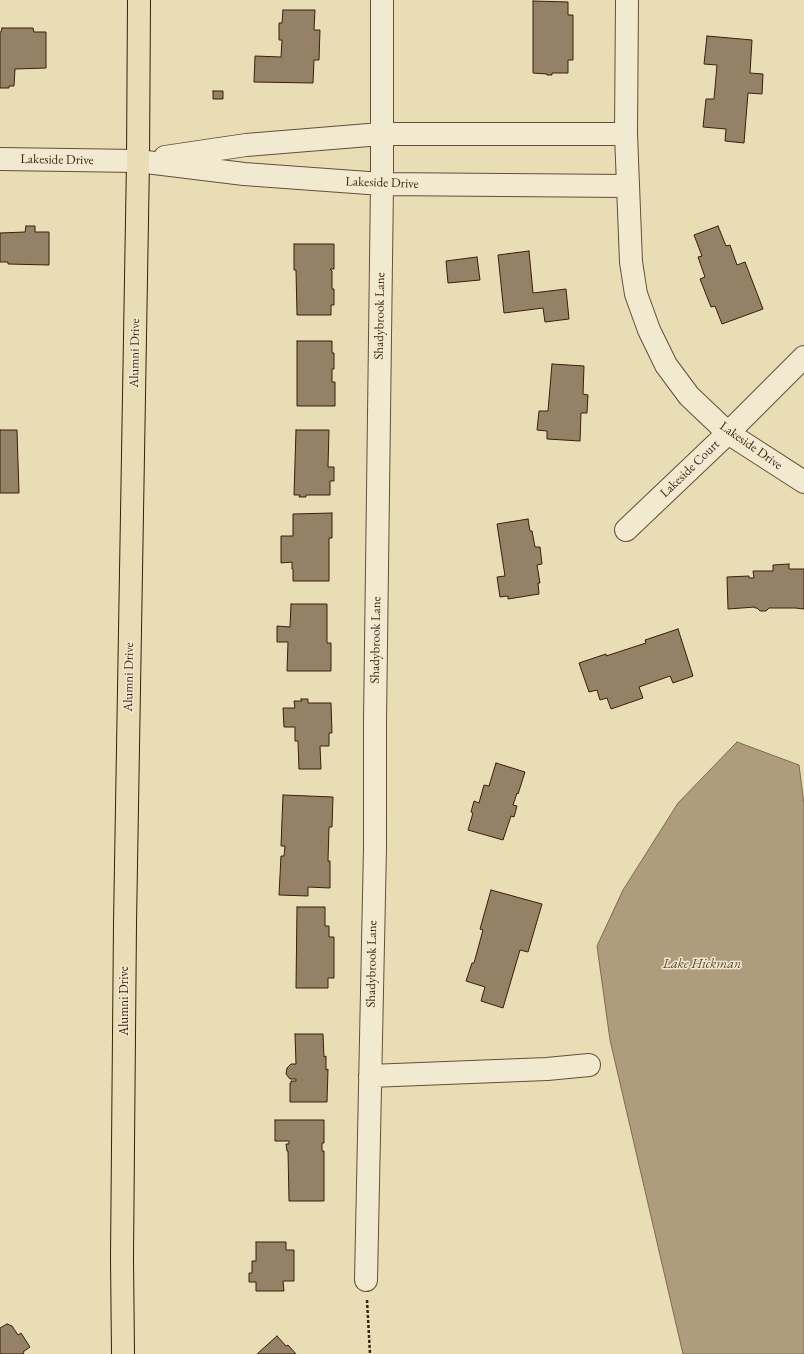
<!DOCTYPE html>
<style>
body{margin:0}
canvas{display:block;background:#e9ddb6}
</style>
<canvas width="804" height="1354"></canvas>
<script>
const g = document.querySelector('canvas').getContext('2d');
g.lineJoin = 'round';
function fillPath(path, color) {
  g.fillStyle = color;
  g.fill(path, 'evenodd');
}
function poly(rows) {
  const path = new Path2D();
  for (const r of rows) {
    path.moveTo(r[0], r[1]);
    for (let i = 2; i < r.length; i += 2) path.lineTo(r[i], r[i + 1]);
  }
  return path;
}
function strokePath(path, color, width, dash) {
  g.strokeStyle = color;
  g.lineWidth = width;
  g.lineCap = dash ? 'butt' : 'round';
  g.setLineDash(dash || []);
  g.stroke(path);
}
function label(font, color, halo, rows, align = 'center') {
  g.font = font + ' "EB Garamond",serif';
  g.lineWidth = 3;
  g.setLineDash([]);
  g.textBaseline = 'middle';
  g.strokeStyle = halo;
  g.fillStyle = color;
  for (const [text, x, y, turn = 0] of rows) {
    g.save();
    g.translate(x, y);
    g.rotate((+turn || 0) * Math.PI / 180);
    g.textAlign = isNaN(turn) ? turn : align;
    if (halo) g.strokeText(text, 0, 0);
    g.fillText(text, 0, 0);
    g.restore();
  }
}
const water = poly([
 [737,742,799,765,804,804,804,1354,683,1354,610,1040,597,946,623,890,678,803,737,742]
]);
fillPath(water, '#ae9c7d');
strokePath(water, '#806a51', 1);
const building = poly([
 [533,1,568,2,568,15,573,15,573,60,568,60,568,73,552,73,552,75,547,75,547,74,533,73,533,1],
 [283,10,315,10,314,30,320,30,319,60,314,60,313,83,254,82,255,56,281,57,282,40,279,40,279,23,282,23,283,10],
 [2,28,33,28,34,32,46,32,46,68,15,69,14,86,9,86,9,88,0,88,0,32,1,32,2,28],
 [707,36,752,40,750,73,763,74,762,94,748,93,744,143,725,141,726,129,703,127,706,99,714,99,717,65,704,64,707,36],
 [213,91,223,91,223,99,213,99,213,91],
 [26,226,35,226,35,232,49,232,49,265,8,264,8,262,0,262,0,233,25,232,26,226],
 [718,226,726,246,730,245,737,265,745,262,763,309,722,324,715,306,711,307,700,279,705,277,698,257,702,256,694,235,718,226],
 [294,244,334,244,334,269,330,269,332,271,332,289,334,289,334,305,331,305,331,315,297,315,296,270,294,270,294,244],
 [529,251,533,293,566,289,569,319,545,322,543,308,504,313,498,255,529,251],
 [477,257,480,280,448,283,446,261,477,257],
 [297,341,332,341,332,353,334,353,334,369,332,369,332,382,335,382,335,406,297,406,297,341],
 [552,364,584,366,583,394,588,395,587,413,581,413,580,441,547,439,547,431,537,430,539,411,548,411,552,364],
 [0,430,17,430,19,493,0,493,0,430],
 [296,430,329,430,328,467,334,467,334,481,330,481,330,495,306,495,306,497,299,497,300,495,294,495,296,430],
 [332,513,332,538,329,538,329,581,293,581,293,569,292,569,292,562,281,563,281,536,293,536,293,514,332,513],
 [528,519,530,531,532,531,535,547,540,547,542,564,537,565,540,583,538,583,539,594,508,599,508,596,500,597,497,577,505,576,497,524,528,519],
 [789,564,789,569,804,569,804,609,795,608,769,608,766,611,760,611,757,608,755,608,755,607,728,609,727,577,749,576,749,578,754,578,753,571,773,571,773,565,789,564],
 [291,604,327,604,327,643,331,643,331,671,287,671,288,642,277,642,277,626,290,627,291,604],
 [678,629,693,676,673,683,670,676,639,687,643,698,611,709,607,698,600,700,597,690,589,692,579,663,606,654,606,656,646,643,645,640,678,629],
 [301,699,308,699,308,703,331,703,332,733,329,733,329,746,320,746,321,769,299,769,298,741,295,741,295,727,284,727,283,708,295,708,294,701,302,701,301,699],
 [496,763,525,772,518,794,517,793,513,805,517,806,514,817,511,816,503,840,468,830,473,813,471,812,474,801,479,803,484,785,489,786,496,763],
 [283,795,333,797,332,827,329,827,328,861,330,861,330,888,308,887,308,896,279,895,281,856,284,856,285,846,281,846,283,795],
 [491,890,542,904,528,952,520,950,503,1008,481,1001,485,987,466,981,472,963,474,963,483,930,480,929,491,890],
 [297,907,325,907,325,926,329,926,329,937,334,937,334,978,328,978,328,988,296,988,297,907],
 [295,1034,323,1034,324,1057,326,1056,326,1070,328,1069,327,1102,290,1102,290,1083,291,1083,291,1081,296,1081,296,1079,290,1079,286,1074,287,1068,291,1064,296,1064,295,1034],
 [275,1120,324,1120,324,1143,322,1143,322,1151,324,1151,324,1201,289,1201,288,1151,287,1151,286,1144,289,1144,289,1141,275,1141,275,1120],
 [256,1242,286,1242,286,1250,294,1250,294,1281,283,1281,284,1291,256,1291,256,1282,249,1282,249,1273,252,1273,252,1261,256,1261,256,1242],
 [7,1324,12,1326,18,1335,21,1333,30,1347,23,1352,24,1354,0,1354,0,1328,7,1324],
 [277,1336,286,1346,288,1345,296,1354,257,1354,277,1336]
]);
fillPath(building, '#958165');
strokePath(building, '#3a1e0e', 1);
const minor = poly([
 [627,0,626,134,631,262,636,294,649,330,666,365,689,396,728,433,804,482],
 [165,157,246,145,381,134,626,134],
 [0,159,138,161,244,174,382,184,627,186],
 [626,530,728,433,804,357],
 [370,1076,547,1069,589,1065],
 [366,1280,375,847,375,722,382,184,382,0]
]);
const major = poly([
 [123,1354,122,1257,125,923,138,161,139,0]
]);
strokePath(minor, '#664e38', 24);
strokePath(major, '#3a1e0e', 24);
strokePath(poly([
 [367,1300,370,1354]
]), '#3a1e0e', 2.5, [3, 2]);
strokePath(minor, '#f1e9d0', 22);
strokePath(major, '#e9ddb6', 22);
label('13px', '#3a1e0e', '#f1e9d0', [
 ["Lakeside Drive",57,160,1],
 ["Lakeside Drive",382,183,2],
 ["Shadybrook Lane",380,316,-89],
 ["Alumni Drive",135,353,-89],
 ["Lakeside Drive",751,446,35],
 ["Lakeside Court",690,469,-44],
 ["Shadybrook Lane",376,640,-89],
 ["Alumni Drive",129,677,-89],
 ["Shadybrook Lane",372,964,-89],
 ["Alumni Drive",124,1001,-90]
]);
label('italic 14px', '#634a35', '#f1e9d0', [
 ["Lake Hickman",702,964]
]);
</script>
